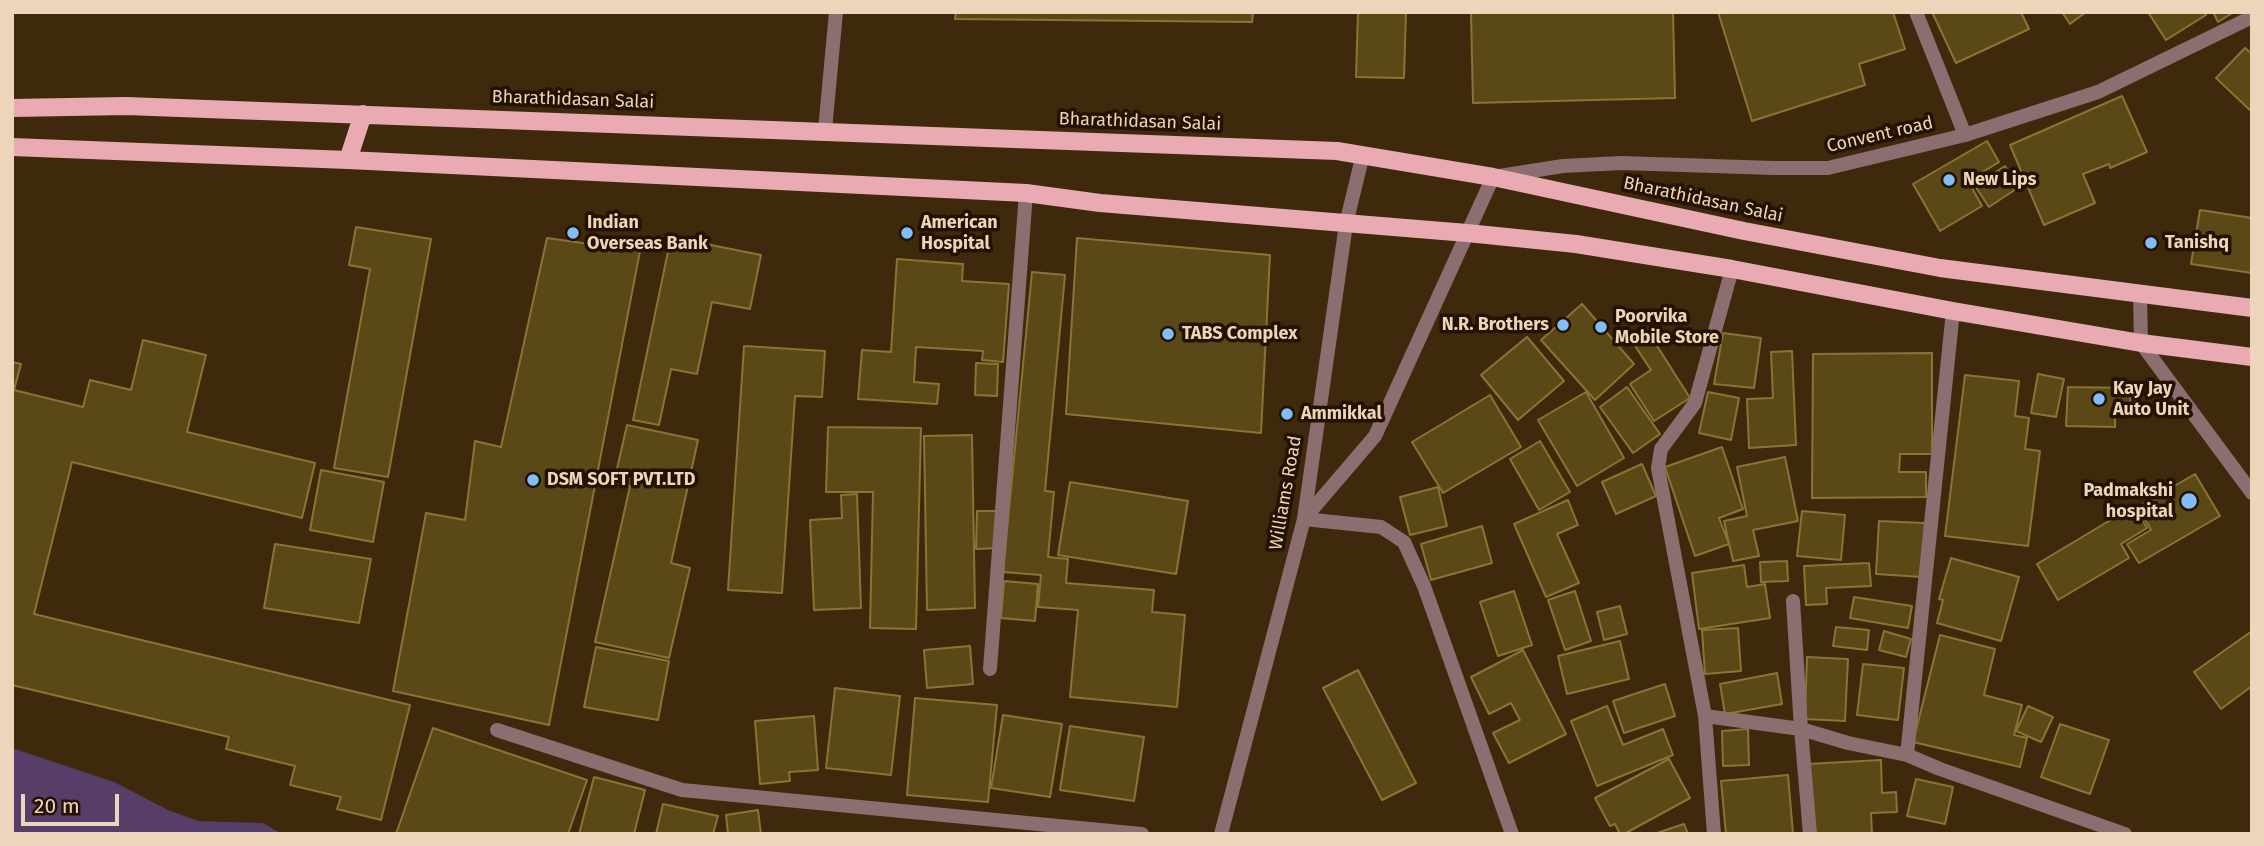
<!DOCTYPE html>
<style>
body{margin:0}
#map{position:relative;width:2264px;height:846px;overflow:hidden;background:#3f290d;font-family:"Fira Sans",sans-serif}
canvas{display:block}
.frame{position:absolute;inset:0;border:14px solid #edd5bb;pointer-events:none}
.scale{position:absolute;left:21px;top:794px;width:98px;height:32px;box-sizing:border-box;border:4px solid #edd5bb;border-top:0;padding-left:9px;font-size:21px;line-height:24px;white-space:nowrap;color:#edd5bb;-webkit-text-stroke:5px #231200;paint-order:stroke}
</style>
<div id="map">
<canvas width="2264" height="846"></canvas>
<div class="frame"></div>
<div class="scale">20 m</div>
</div>
<script>
const g = document.querySelector('canvas').getContext('2d');
g.lineJoin = 'round';
function fillPath(path, color) {
  g.fillStyle = color;
  g.fill(path, 'evenodd');
}
function poly(rows) {
  const path = new Path2D();
  for (const r of rows) {
    path.moveTo(r[0], r[1]);
    for (let i = 2; i < r.length; i += 2) path.lineTo(r[i], r[i + 1]);
  }
  return path;
}
function strokePath(path, color, width, dash) {
  g.strokeStyle = color;
  g.lineWidth = width;
  g.lineCap = dash ? 'butt' : 'round';
  g.setLineDash(dash || []);
  g.stroke(path);
}
function label(font, color, halo, rows, align = 'center') {
  g.font = font + ' "Fira Sans",sans-serif';
  g.lineWidth = 7;
  g.setLineDash([]);
  g.textBaseline = 'middle';
  g.strokeStyle = halo;
  g.fillStyle = color;
  for (const [text, x, y, turn = 0] of rows) {
    g.save();
    g.translate(x, y);
    g.rotate((+turn || 0) * Math.PI / 180);
    g.textAlign = isNaN(turn) ? turn : align;
    if (halo) g.strokeText(text, 0, 0);
    g.fillText(text, 0, 0);
    g.restore();
  }
}
fillPath(poly([
 [12,748,114,782,168,810,198,821,263,823,282,834,12,834]
]), '#573e69');
const building = poly([
 [956,12,1253,12,1252,22,955,19,956,12],
 [1358,12,1406,12,1404,78,1356,77,1358,12],
 [1471,12,1673,12,1675,98,1473,103,1471,12],
 [1718,12,1893,12,1905,49,1859,64,1865,85,1752,121,1718,12],
 [1936,12,2021,12,2029,29,1956,63,1933,14,1936,12],
 [2062,12,2086,12,2070,24,2062,12],
 [2148,12,2204,12,2206,15,2166,40,2148,12],
 [2213,12,2234,12,2218,22,2213,12],
 [2245,48,2252,54,2252,112,2216,78,2245,48],
 [2122,96,2147,152,2110,168,2109,164,2083,174,2095,203,2044,225,2010,145,2122,96],
 [1987,141,1999,162,1968,181,1982,206,1940,231,1913,184,1987,141],
 [2005,166,2019,187,1989,207,1975,186,2005,166],
 [2200,210,2252,218,2252,273,2191,264,2200,210],
 [356,227,431,239,388,477,334,468,370,269,349,265,356,227],
 [671,237,761,255,750,309,712,302,697,374,671,369,659,425,633,420,671,237],
 [547,238,640,251,549,725,393,691,426,513,465,520,475,441,501,447,547,238],
 [1077,238,1270,255,1261,433,1066,414,1077,238],
 [897,259,963,264,962,281,1009,284,1003,362,982,360,983,351,916,347,914,382,939,384,937,404,858,399,862,350,891,352,897,259],
 [1032,272,1065,275,1045,491,1054,492,1048,557,1068,559,1066,583,1154,590,1152,612,1185,615,1177,707,1070,697,1078,610,1038,607,1041,575,1003,572,1032,272],
 [1582,304,1634,364,1595,400,1541,340,1582,304],
 [1647,330,1690,398,1654,421,1630,384,1651,370,1631,340,1647,330],
 [1723,333,1761,338,1754,388,1714,384,1723,333],
 [1527,337,1564,381,1518,420,1481,375,1527,337],
 [143,340,206,355,187,432,315,463,302,518,72,462,34,614,410,705,381,820,337,809,341,797,290,785,295,766,226,749,229,737,12,685,12,362,21,364,14,390,83,407,90,380,131,390,143,340],
 [744,346,825,351,822,397,795,396,782,593,728,590,744,346],
 [1792,351,1796,445,1749,448,1747,399,1773,398,1771,352,1792,351],
 [1932,353,1932,454,1900,454,1899,472,1926,472,1926,497,1812,498,1813,354,1932,353],
 [976,363,998,364,997,396,975,395,976,363],
 [2038,374,2064,379,2056,417,2031,413,2038,374],
 [1965,375,2019,381,2015,416,2029,418,2025,449,2040,451,2028,546,1945,536,1965,375],
 [1627,387,1660,434,1633,453,1600,407,1627,387],
 [2068,387,2131,388,2130,407,2115,407,2115,427,2066,426,2068,387],
 [1586,392,1624,458,1577,486,1538,420,1586,392],
 [1708,392,1739,398,1731,440,1699,433,1708,392],
 [1490,395,1521,447,1443,493,1412,442,1490,395],
 [627,425,698,440,671,563,690,568,669,658,595,642,630,486,614,482,627,425],
 [828,427,921,428,916,629,870,628,873,492,826,492,828,427],
 [972,435,975,608,927,610,924,436,972,435],
 [1540,441,1570,492,1539,510,1510,459,1540,441],
 [1722,447,1743,509,1719,518,1729,544,1695,556,1665,467,1722,447],
 [1785,457,1798,521,1753,530,1759,556,1733,561,1724,521,1747,516,1737,467,1785,457],
 [1642,464,1656,496,1616,514,1602,482,1642,464],
 [321,470,384,482,373,542,310,530,321,470],
 [2195,474,2220,516,2139,563,2127,544,2151,530,2138,507,2195,474],
 [1070,482,1188,501,1176,574,1058,555,1070,482],
 [1438,487,1447,526,1410,535,1400,497,1438,487],
 [857,494,861,608,814,610,810,520,842,518,841,495,857,494],
 [1568,500,1578,525,1557,534,1579,583,1546,597,1514,524,1568,500],
 [2134,506,2147,528,2121,544,2129,558,2058,600,2037,564,2134,506],
 [977,511,998,511,998,548,976,549,977,511],
 [1802,511,1845,515,1841,560,1797,556,1802,511],
 [1879,521,1925,523,1922,577,1876,574,1879,521],
 [1482,526,1492,563,1431,580,1421,544,1482,526],
 [275,544,371,559,359,623,264,608,275,544],
 [1951,558,2019,577,2001,641,1937,623,1943,600,1939,599,1951,558],
 [1787,561,1788,581,1761,582,1760,562,1787,561],
 [1869,563,1871,586,1826,588,1827,604,1806,605,1804,566,1869,563],
 [1744,565,1747,587,1765,584,1770,618,1699,629,1692,573,1744,565],
 [1004,581,1038,584,1035,621,1001,618,1004,581],
 [1514,591,1532,645,1498,656,1480,602,1514,591],
 [1575,591,1591,641,1565,650,1548,600,1575,591],
 [1854,597,1912,606,1908,628,1850,618,1854,597],
 [1620,606,1627,634,1604,640,1597,612,1620,606],
 [1836,627,1869,630,1867,650,1833,646,1836,627],
 [1738,628,1741,671,1705,674,1702,630,1738,628],
 [1884,631,1911,639,1906,657,1879,650,1884,631],
 [2252,631,2252,686,2221,709,2194,672,2252,631],
 [1940,635,1995,649,1984,695,2022,705,2014,735,2027,738,2020,767,1913,742,1940,635],
 [1620,641,1629,679,1567,694,1558,656,1620,641],
 [970,646,973,684,927,688,924,650,970,646],
 [596,647,669,661,658,720,584,707,596,647],
 [1523,650,1566,734,1509,763,1493,733,1520,720,1511,703,1489,714,1471,677,1523,650],
 [1807,657,1848,659,1845,721,1805,719,1807,657],
 [1863,664,1904,668,1898,720,1857,715,1863,664],
 [1358,670,1416,783,1382,800,1323,688,1358,670],
 [1777,673,1782,704,1725,714,1720,684,1777,673],
 [1665,684,1675,716,1624,733,1613,701,1665,684],
 [835,688,900,696,891,775,826,768,835,688],
 [915,698,997,705,988,802,907,795,915,698],
 [1607,706,1623,745,1663,729,1673,755,1597,786,1571,721,1607,706],
 [2028,706,2053,717,2041,742,2016,731,2028,706],
 [1003,715,1062,724,1050,797,991,788,1003,715],
 [814,716,818,770,789,772,790,781,760,784,755,721,814,716],
 [2060,724,2109,740,2090,794,2041,777,2060,724],
 [1070,726,1144,737,1134,801,1060,790,1070,726],
 [433,728,587,780,568,834,396,834,433,728],
 [1748,729,1749,765,1723,766,1722,731,1748,729],
 [1669,759,1690,798,1624,834,1620,834,1615,824,1610,826,1595,798,1669,759],
 [1881,760,1882,793,1896,792,1897,812,1871,813,1872,834,1811,834,1807,764,1881,760],
 [1788,775,1793,834,1726,834,1721,781,1788,775],
 [594,777,645,790,634,834,579,834,594,777],
 [1916,779,1953,787,1945,824,1907,816,1916,779],
 [663,804,718,816,713,834,656,834,663,804],
 [758,810,761,834,728,834,726,815,758,810],
 [1684,824,1688,834,1654,834,1684,824]
]);
fillPath(building, '#5a4916');
strokePath(building, '#8b7433', 2);
strokePath(poly([
 [1916,12,1965,135],
 [825,130,836,12],
 [2140,295,2141,343,2252,493],
 [1304,519,1381,527,1404,542,1424,586,1512,834],
 [990,669,1026,193],
 [1705,716,1801,729,1793,601],
 [497,730,682,790,1142,834],
 [1907,755,1953,311],
 [1714,834,1705,716,1658,468,1661,449,1695,403,1732,269],
 [1810,834,1801,729,1848,743,1907,755,1940,769,2125,834]
]), '#8c6d70', 14);
strokePath(poly([
 [1304,519,1375,436,1493,177,1563,166,1621,163,1774,168,1828,168,1965,135,2098,92,2252,17],
 [1221,834,1304,519,1346,224,1363,154]
]), '#8c6d70', 14);
strokePath(poly([
 [12,108,126,106,1337,151,1493,177,1744,231,1940,268,2252,308],
 [12,147,348,160,1026,193,1100,203,1467,233,1576,244,1732,269,1953,311,2141,343,2252,357],
 [348,160,363,114]
]), '#e9aab2', 18);
for (const [x, y, r, color] of [
 [1949,180,7,"#81bdfa"],
 [573,233,7,"#81bdfa"],
 [907,233,7,"#81bdfa"],
 [2151,243,7,"#81bdfa"],
 [1563,325,7,"#81bdfa"],
 [1601,327,7,"#81bdfa"],
 [1168,334,7,"#81bdfa"],
 [2099,399,7,"#81bdfa"],
 [1287,414,7,"#81bdfa"],
 [533,480,7,"#81bdfa"],
 [2189,501,9,"#81bdfa"]
]) {
  const dot = new Path2D();
  dot.arc(x, y, r, 0, 2 * Math.PI);
  g.fillStyle = color;
  g.fill(dot);
  strokePath(dot, '#231200', 2.5);
}
label('18px', '#edd5bb', '#231200', [
 ["Bharathidasan Salai",573,100,2],
 ["Bharathidasan Salai",1140,122,2],
 ["Convent road",1880,135,-13],
 ["Bharathidasan Salai",1703,200,12],
 ["Williams Road",1286,493,-80]
]);
label('bold 18px', '#edd5bb', '#231200', [
 ["New Lips",1963,180],
 ["Indian",587,223],
 ["Overseas Bank",587,244],
 ["American",921,223],
 ["Hospital",921,244],
 ["Tanishq",2165,243],
 ["Poorvika",1615,317],
 ["Mobile Store",1615,338],
 ["N.R. Brothers",1549,325,"right"],
 ["TABS Complex",1182,334],
 ["Kay Jay",2113,389],
 ["Auto Unit",2113,410],
 ["Ammikkal",1301,414],
 ["DSM SOFT PVT.LTD",547,480],
 ["Padmakshi",2173,491,"right"],
 ["hospital",2173,512,"right"]
], 'left');
</script>
